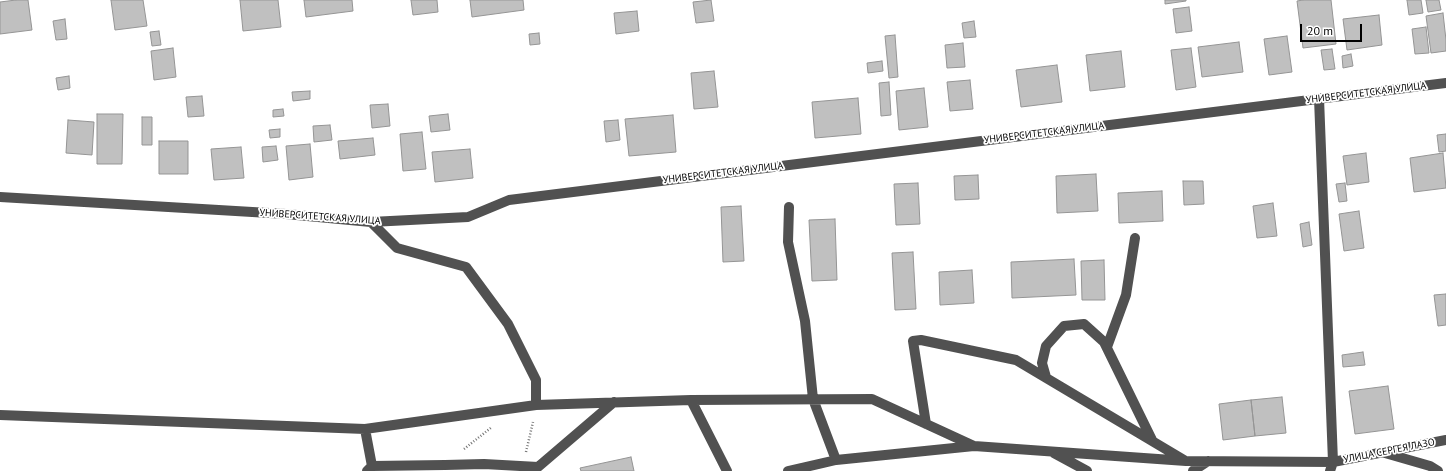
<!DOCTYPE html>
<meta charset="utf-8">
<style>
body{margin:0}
#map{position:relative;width:1446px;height:471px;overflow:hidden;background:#fff;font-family:"PT Sans",sans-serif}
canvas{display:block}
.scale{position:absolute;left:1300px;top:24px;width:62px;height:18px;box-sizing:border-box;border:2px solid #000;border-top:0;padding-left:5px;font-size:12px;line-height:14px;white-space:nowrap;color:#000;-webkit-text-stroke:3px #fff;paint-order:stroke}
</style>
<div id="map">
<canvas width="1446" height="471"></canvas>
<div class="scale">20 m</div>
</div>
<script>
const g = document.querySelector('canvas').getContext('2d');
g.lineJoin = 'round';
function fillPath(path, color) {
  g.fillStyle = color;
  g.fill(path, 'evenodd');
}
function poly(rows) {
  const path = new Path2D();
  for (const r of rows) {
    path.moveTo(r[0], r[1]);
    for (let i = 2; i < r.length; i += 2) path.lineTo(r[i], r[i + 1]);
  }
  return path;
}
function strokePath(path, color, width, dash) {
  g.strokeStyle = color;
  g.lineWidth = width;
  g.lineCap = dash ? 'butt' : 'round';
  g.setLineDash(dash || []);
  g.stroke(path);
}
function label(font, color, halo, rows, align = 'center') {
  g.font = font + ' "PT Sans",sans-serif';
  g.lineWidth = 3.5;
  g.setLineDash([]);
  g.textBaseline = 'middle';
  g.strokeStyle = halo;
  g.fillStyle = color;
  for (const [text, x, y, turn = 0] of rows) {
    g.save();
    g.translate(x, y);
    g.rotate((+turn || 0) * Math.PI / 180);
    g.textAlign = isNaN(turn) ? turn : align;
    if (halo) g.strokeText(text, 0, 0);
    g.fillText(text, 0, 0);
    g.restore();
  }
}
const building = poly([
 [16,0,28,0,32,30,0,34,0,2,16,0],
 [111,0,143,0,147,26,115,30,111,0],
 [240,0,278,0,281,27,243,31,240,0],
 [304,0,352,0,353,11,306,17,304,0],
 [411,0,437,0,438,12,413,15,411,0],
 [470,0,523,0,524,10,472,17,470,0],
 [711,0,714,21,696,23,693,2,711,0],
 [1165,0,1186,0,1186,1,1165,4,1165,0],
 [1303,0,1331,0,1336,44,1303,48,1297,1,1303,0],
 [1407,0,1421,0,1423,13,1409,15,1407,0],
 [1426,0,1439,0,1441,10,1428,12,1426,0],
 [1189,7,1192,31,1176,33,1173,9,1189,7],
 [637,11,639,31,616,34,614,13,637,11],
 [1443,13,1446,40,1446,51,1431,53,1426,16,1443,13],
 [1379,15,1382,45,1347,50,1343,19,1379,15],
 [65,19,67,39,56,40,53,21,65,19],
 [974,21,976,37,964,38,962,23,974,21],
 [1426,27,1429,53,1415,54,1412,29,1426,27],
 [159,31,161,45,152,46,150,32,159,31],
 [539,33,540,44,530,45,529,34,539,33],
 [895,35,898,77,889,78,885,36,895,35],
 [1287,36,1292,72,1269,75,1264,39,1287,36],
 [1239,42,1243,72,1202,77,1198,47,1239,42],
 [963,43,965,67,947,68,945,45,963,43],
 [173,48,176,77,154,80,151,51,173,48],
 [1191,48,1196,87,1176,90,1171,50,1191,48],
 [1332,49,1335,69,1324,70,1321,50,1332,49],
 [1121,51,1125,87,1090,91,1086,55,1121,51],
 [1351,54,1353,66,1343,68,1342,56,1351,54],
 [882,61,883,71,868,73,867,63,882,61],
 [1057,65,1062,102,1021,107,1016,70,1057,65],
 [714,71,718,107,694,109,691,73,714,71],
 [69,76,70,88,58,90,56,78,69,76],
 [970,80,973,109,950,111,947,82,970,80],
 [889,82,891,115,881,116,879,83,889,82],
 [924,88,928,127,899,130,896,91,924,88],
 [310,91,310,99,293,101,292,92,310,91],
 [202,96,204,116,188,117,186,97,202,96],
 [858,98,861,134,815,138,812,102,858,98],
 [388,104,390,126,372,128,370,105,388,104],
 [283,109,284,116,273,117,273,110,283,109],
 [97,114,123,114,122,164,97,164,97,114],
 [448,114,450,130,431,132,429,116,448,114],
 [673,115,676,152,629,156,625,119,673,115],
 [142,117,152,117,152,145,142,145,142,117],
 [68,120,94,122,92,155,66,153,68,120],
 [618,120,620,140,606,142,604,121,618,120],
 [330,125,332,140,314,142,313,126,330,125],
 [280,129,280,137,270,138,269,130,280,129],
 [422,132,426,169,403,171,400,134,422,132],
 [1446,134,1446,151,1439,152,1437,135,1446,134],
 [373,138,375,155,340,159,338,141,373,138],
 [159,141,188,141,188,174,159,174,159,141],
 [310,144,313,177,289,180,286,146,310,144],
 [276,146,278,160,263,162,262,147,276,146],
 [241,147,244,178,214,180,211,149,241,147],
 [470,149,473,178,435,182,432,152,470,149],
 [1366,153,1369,182,1347,185,1343,156,1366,153],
 [1443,153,1446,188,1414,192,1410,158,1443,153],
 [1096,174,1098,211,1057,213,1056,176,1096,174],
 [978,175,979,199,955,200,954,176,978,175],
 [1183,181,1203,181,1204,204,1184,205,1183,181],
 [918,183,920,224,896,225,894,184,918,183],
 [1345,183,1347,201,1339,202,1336,184,1345,183],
 [1162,191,1163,221,1119,223,1118,193,1162,191],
 [1273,203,1277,236,1257,238,1253,206,1273,203],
 [741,206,744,261,723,262,721,207,741,206],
 [1359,211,1364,248,1344,251,1339,214,1359,211],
 [835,219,837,280,812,281,809,220,835,219],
 [1309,222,1312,245,1303,247,1300,224,1309,222],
 [913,252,916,309,895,310,892,253,913,252],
 [1074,259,1076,295,1012,298,1011,262,1074,259],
 [1104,260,1105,300,1082,300,1081,261,1104,260],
 [972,270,974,303,940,305,939,272,972,270],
 [1446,294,1446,325,1438,326,1434,295,1446,294],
 [1363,352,1365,365,1343,367,1342,355,1363,352],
 [1388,386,1394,429,1355,434,1349,391,1388,386],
 [1282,397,1286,433,1255,436,1251,400,1282,397],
 [1251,400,1255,436,1223,440,1219,404,1251,400],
 [631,457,634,471,581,471,580,468,631,457]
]);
fillPath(building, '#c0c0c0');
strokePath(building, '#959595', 1);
strokePath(poly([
 [464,449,492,427],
 [526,452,533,422]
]), '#737373', 2.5, [1, 2]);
strokePath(poly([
 [1319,98,1333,462,1330,471],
 [0,197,286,214,371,222,468,217,509,200,1446,83],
 [789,207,788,242,805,321,813,399,836,460],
 [371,222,397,248,466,267,508,324,536,380,536,405],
 [1107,347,1126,295,1135,238],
 [1046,377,1042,363,1046,346,1064,326,1084,324,1104,342,1152,440],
 [691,400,872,399,974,446,1186,461,1333,462,1446,440],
 [0,415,365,429,536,405,691,400,727,471],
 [926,424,913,341,921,340,1016,360,1184,460],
 [365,429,372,466],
 [1054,453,1087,471],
 [1385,453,1430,466,1438,471],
 [367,471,372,466,445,465,484,464,538,467,614,402],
 [788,471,836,460,974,446],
 [1193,471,1208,461]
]), '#515151', 10);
label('10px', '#000', '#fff', [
 ["УНИВЕРСИТЕТСКАЯ УЛИЦА",1366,93,-7],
 ["УНИВЕРСИТЕТСКАЯ УЛИЦА",1044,133,-7],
 ["УНИВЕРСИТЕТСКАЯ УЛИЦА",723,173,-7],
 ["УНИВЕРСИТЕТСКАЯ УЛИЦА",320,217,4],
 ["УЛИЦА СЕРГЕЯ ЛАЗО",1389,451,-11]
]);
</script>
